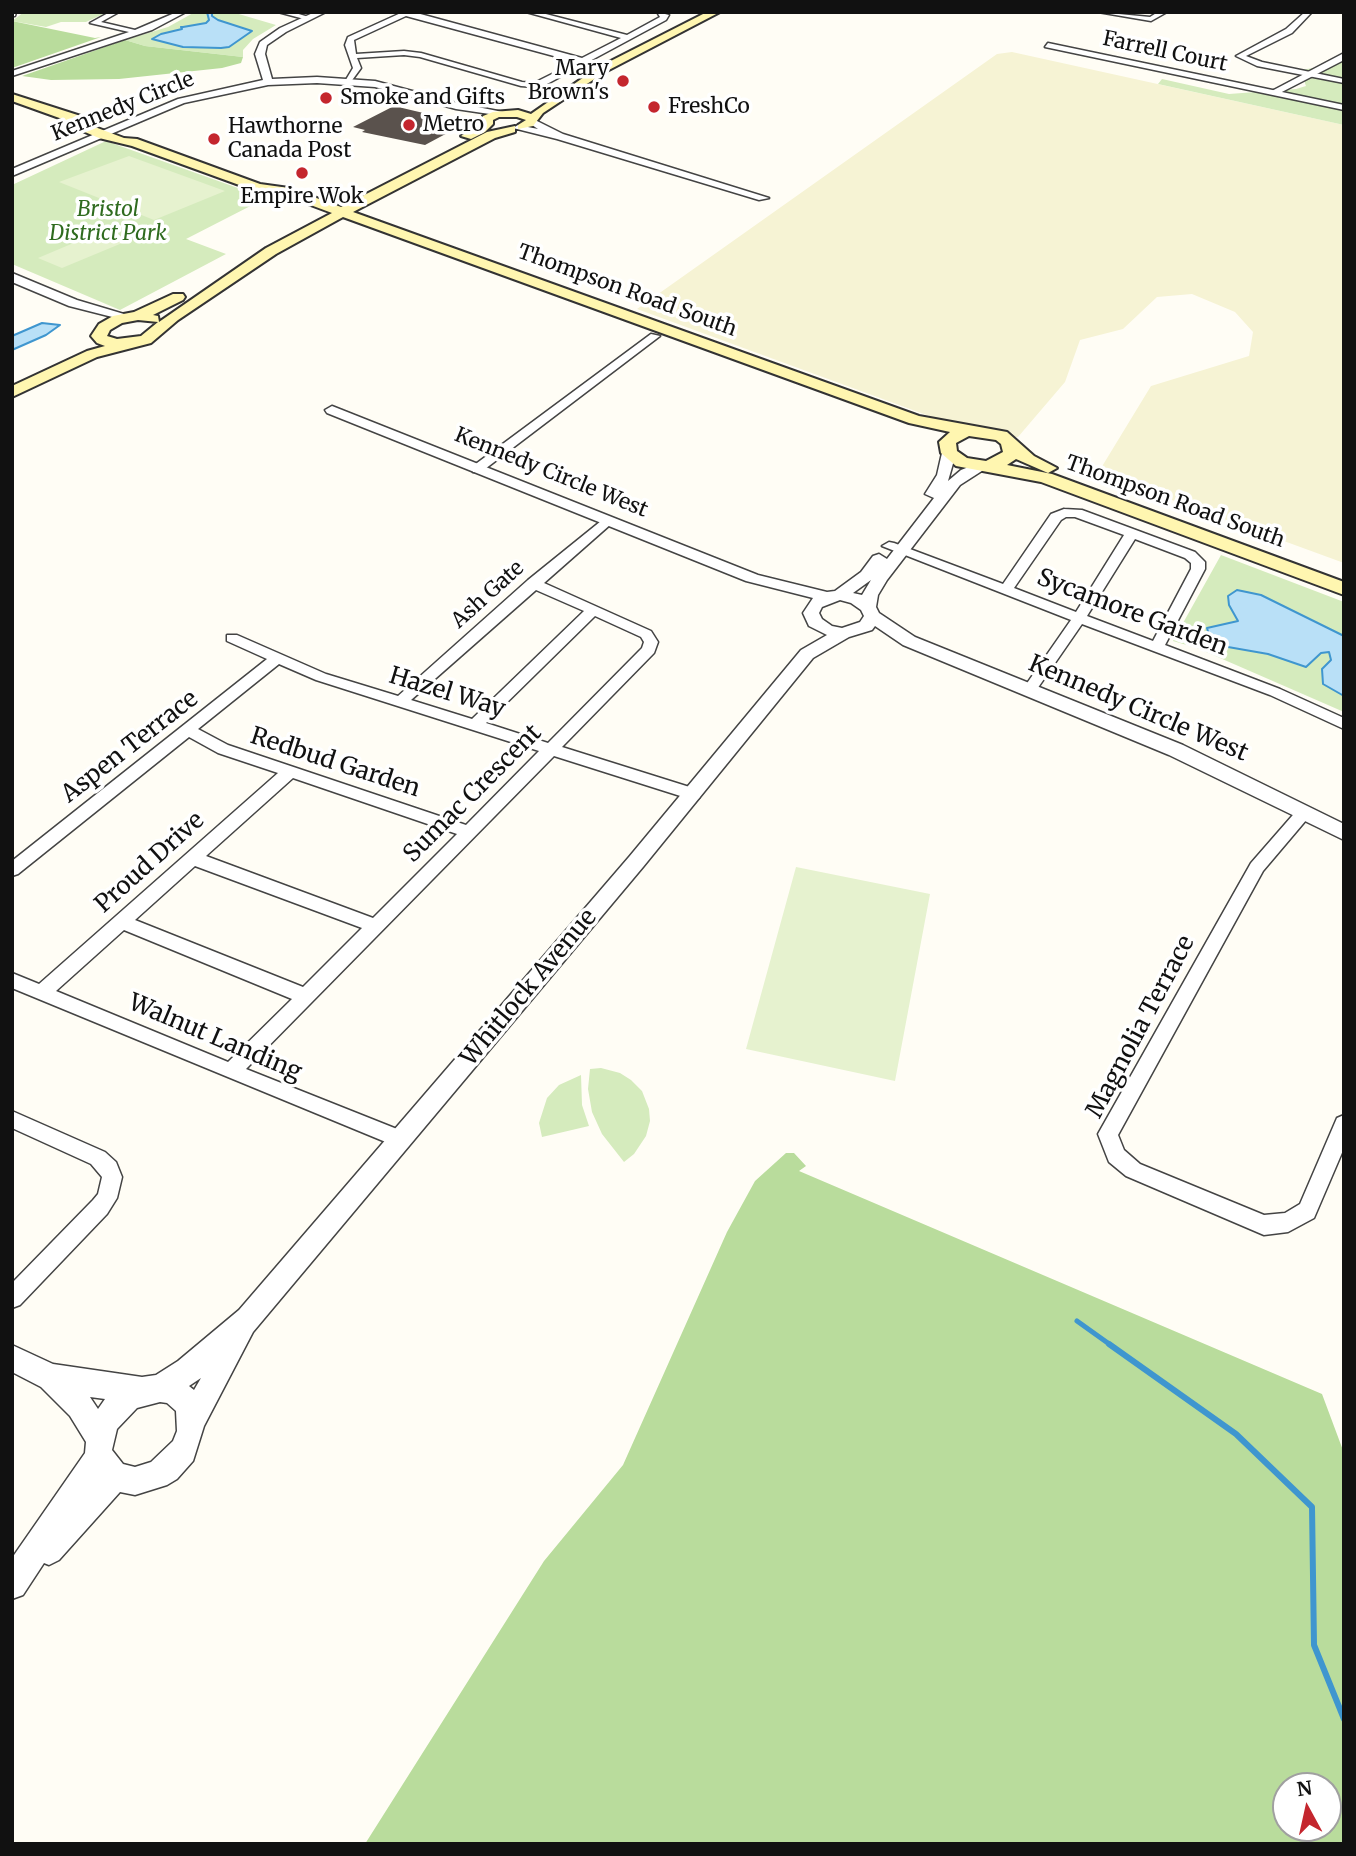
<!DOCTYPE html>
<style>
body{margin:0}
#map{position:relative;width:1356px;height:1856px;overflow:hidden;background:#fffdf5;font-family:Merriweather,serif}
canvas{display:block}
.frame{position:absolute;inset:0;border:14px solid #111;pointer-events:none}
.north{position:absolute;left:1272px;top:1772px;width:70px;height:70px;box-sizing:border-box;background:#fff;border:2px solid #a0a0a0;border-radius:50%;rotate:352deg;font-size:19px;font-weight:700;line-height:28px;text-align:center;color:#111}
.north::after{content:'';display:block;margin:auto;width:24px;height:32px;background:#c4262e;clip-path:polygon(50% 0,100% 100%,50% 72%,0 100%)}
</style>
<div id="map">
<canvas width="1356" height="1856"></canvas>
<div class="frame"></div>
<div class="north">N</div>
</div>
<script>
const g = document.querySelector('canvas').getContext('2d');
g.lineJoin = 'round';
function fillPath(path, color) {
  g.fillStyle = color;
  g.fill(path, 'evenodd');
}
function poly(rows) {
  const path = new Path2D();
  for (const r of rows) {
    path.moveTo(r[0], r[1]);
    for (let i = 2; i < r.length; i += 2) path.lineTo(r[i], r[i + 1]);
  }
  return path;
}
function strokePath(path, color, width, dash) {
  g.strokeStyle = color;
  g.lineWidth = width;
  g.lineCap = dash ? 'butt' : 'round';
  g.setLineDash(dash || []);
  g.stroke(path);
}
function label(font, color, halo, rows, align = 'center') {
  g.font = font + ' Merriweather,serif';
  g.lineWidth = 7;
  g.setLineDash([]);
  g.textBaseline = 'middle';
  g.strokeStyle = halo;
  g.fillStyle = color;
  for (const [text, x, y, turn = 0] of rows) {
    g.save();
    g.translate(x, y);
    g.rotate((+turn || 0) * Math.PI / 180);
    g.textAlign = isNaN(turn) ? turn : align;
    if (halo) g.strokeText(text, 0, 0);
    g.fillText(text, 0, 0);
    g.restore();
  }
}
fillPath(poly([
 [1012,52,1344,125,1344,563,1098,473,1151,386,1249,356,1253,332,1235,312,1192,294,1157,297,1123,329,1080,340,1065,382,1018,437,992,439,637,309,997,54]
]), '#f6f3d4');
fillPath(poly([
 [24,12,108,12,86,22,61,22,46,27,12,21],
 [195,12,232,12,276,25,253,39,243,50,243,57,145,46,125,40,168,27],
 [1335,57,1344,59,1344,125,1158,84,1162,79,1229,94,1296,89,1306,86,1300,70,1327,66],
 [106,141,266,198,186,239,226,254,120,310,12,264,12,185],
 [1221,555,1344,602,1344,712,1197,648,1173,641],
 [601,1068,620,1073,631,1080,642,1091,649,1109,650,1121,646,1136,634,1154,624,1162,602,1134,592,1112,588,1089,590,1069],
 [581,1075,582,1105,589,1126,542,1137,539,1123,547,1098,559,1085]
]), '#d5ebbd');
fillPath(poly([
 [12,21,95,38,101,37,12,68],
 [125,40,145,46,243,57,241,63,222,68,119,79,51,80,22,76],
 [786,1153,794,1153,806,1166,799,1171,1322,1394,1344,1453,1344,1844,365,1844,544,1561,623,1465,727,1232,755,1181],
 [1286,1786,1328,1786,1328,1828,1286,1828]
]), '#b9dc9c');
fillPath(poly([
 [129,156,225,191,154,220,59,182],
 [102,231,127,241,62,268,38,258],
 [796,867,930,894,895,1081,746,1049]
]), '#e6f2cf');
const water = poly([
 [207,12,212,12,212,16,218,20,252,31,229,47,221,48,183,47,152,39,161,34,182,29,181,27,183,27,206,23,209,20,207,12],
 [42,323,60,325,46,335,12,350,12,336,42,323],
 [1237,590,1261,595,1344,636,1344,696,1323,684,1322,669,1331,660,1329,652,1321,653,1306,667,1268,654,1228,647,1209,635,1207,628,1238,621,1229,605,1228,596,1237,590]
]);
fillPath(water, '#b9e0f7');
strokePath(water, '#3f96cf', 2);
strokePath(poly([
 [1077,1321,1112,1346]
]), '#3f96cf', 5);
strokePath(poly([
 [1109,1344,1236,1434,1312,1507,1314,1645,1344,1719]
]), '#3f96cf', 6);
fillPath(poly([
 [394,106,415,111,466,123,425,145,362,132,365,130,353,127]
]), '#5a524d');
const minor = poly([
 [12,12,16,12,15,16,12,16,12,12],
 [110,12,119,12,101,22,135,30,177,12,186,12,152,30,12,76,12,71,129,32,90,23,110,12],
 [278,12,292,12,312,18,308,20,278,12],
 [403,12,413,12,582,58,621,38,526,12,538,12,627,35,660,17,657,12,669,15,666,20,547,84,534,87,521,86,420,57,404,55,357,58,361,68,350,83,344,83,353,68,345,45,348,37,403,12],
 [406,16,576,62,534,83,522,82,421,53,404,51,356,54,354,40,406,16],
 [1098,12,1150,17,1158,12,1167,12,1151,21,1098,12],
 [1305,12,1312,12,1292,33,1246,56,1262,62,1344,79,1344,83,1257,66,1236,56,1286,29,1305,12],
 [1048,43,1344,105,1344,110,1045,47,1048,43],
 [651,334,660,336,481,472,473,472,473,466,651,334],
 [1064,509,1082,510,1195,552,1205,562,1205,569,1165,645,1280,689,1344,718,1344,729,1270,695,1082,624,1035,692,1025,692,1023,689,1071,620,882,546,889,542,894,543,1003,584,1051,514,1064,509],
 [1066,517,1075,517,1124,535,1076,612,1014,588,1061,520,1066,517],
 [1135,539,1185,558,1191,563,1191,569,1153,641,1087,616,1135,539],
 [606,517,611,518,611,524,544,583,651,631,658,642,654,653,562,747,699,790,701,794,699,798,693,800,554,756,246,1069,407,1133,410,1139,407,1145,400,1148,393,1145,12,988,12,973,39,984,278,773,218,753,189,737,18,874,12,876,12,861,267,659,227,641,227,635,237,635,326,674,398,696,528,580,606,517],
 [536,590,584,611,472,719,411,700,536,590],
 [595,616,641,637,644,642,642,648,548,743,486,723,595,616],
 [279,664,316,680,539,751,466,825,228,745,198,729,279,664],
 [293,778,457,834,373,918,206,856,293,778],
 [195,866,362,928,303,987,135,920,195,866],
 [124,930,292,999,228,1062,56,991,124,930],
 [1305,806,1313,812,1263,871,1118,1135,1124,1150,1140,1164,1264,1215,1285,1213,1300,1204,1337,1118,1344,1115,1344,1148,1314,1218,1288,1232,1264,1235,1126,1176,1109,1162,1098,1134,1251,863,1299,808,1305,806],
 [12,1111,105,1152,116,1162,122,1177,117,1198,107,1214,20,1305,12,1308,12,1283,93,1200,98,1194,102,1177,91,1164,12,1128,12,1111]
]);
const tertiary = poly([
 [315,12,326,12,286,32,267,45,265,54,272,79,317,77,375,81,457,103,508,113,503,116,456,109,375,87,317,83,268,85,184,103,12,176,12,169,178,99,263,80,255,54,260,42,280,28,315,12],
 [1344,53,1344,60,1276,95,1268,93,1344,53],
 [531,118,563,134,769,198,759,200,557,139,513,128,518,125,538,129,526,121,531,118],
 [12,273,77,300,134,317,128,321,69,306,12,282,12,273],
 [332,406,758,575,827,592,835,591,861,572,873,556,879,554,887,559,934,498,925,494,937,475,942,453,944,450,954,450,956,453,948,481,961,470,976,464,986,464,988,467,960,485,887,580,878,595,876,607,879,613,915,637,1183,745,1344,824,1344,840,1169,755,903,645,875,626,872,630,849,637,813,658,643,867,253,1332,204,1426,193,1461,177,1479,167,1485,135,1495,120,1492,59,1560,49,1565,44,1563,23,1595,12,1599,12,1558,85,1453,86,1442,70,1416,41,1387,12,1372,12,1345,53,1364,142,1377,156,1375,178,1361,239,1310,629,857,801,650,827,635,809,626,803,613,813,598,746,581,327,413,325,410,332,406],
 [871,580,862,595,853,593,871,580],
 [840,600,851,603,861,610,864,616,860,622,842,628,832,626,822,619,819,613,822,607,840,600],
 [201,1378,194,1390,189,1386,201,1378],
 [90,1397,105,1399,98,1409,90,1397],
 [160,1402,167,1403,176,1411,177,1431,173,1441,151,1462,135,1467,123,1464,112,1450,117,1429,137,1408,160,1402]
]);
const secondary = poly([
 [707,12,720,12,605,72,543,113,533,126,518,129,518,125,526,120,517,117,499,117,493,120,493,124,485,132,471,139,461,136,481,123,483,116,493,112,518,110,531,114,597,68,707,12],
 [12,94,90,119,92,121,87,124,124,138,137,139,260,184,289,188,341,207,487,132,515,126,515,132,495,138,353,212,919,416,1007,432,1034,456,1057,468,1048,473,1016,459,1007,465,1052,474,1344,582,1344,595,1041,482,956,466,941,453,939,442,950,432,909,423,343,217,276,254,178,320,151,343,97,357,12,397,12,386,87,351,105,346,97,343,91,336,99,324,113,316,134,312,173,294,183,294,185,297,183,300,153,315,158,316,159,322,266,248,332,213,281,194,253,190,132,146,99,138,66,124,65,120,12,101,12,94],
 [138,320,158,322,141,336,117,339,107,336,110,330,122,323,138,320],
 [969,436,996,440,1001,444,1003,452,986,461,967,458,957,451,956,443,969,436]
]);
strokePath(minor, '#444', 3);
strokePath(tertiary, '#444', 3);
strokePath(secondary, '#333', 4);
fillPath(minor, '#fff');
fillPath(tertiary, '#fff');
fillPath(secondary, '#fff6b0');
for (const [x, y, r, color] of [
 [623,81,7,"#c4262e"],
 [326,98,7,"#c4262e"],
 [654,107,7,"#c4262e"],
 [409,125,7,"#c4262e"],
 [214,139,7,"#c4262e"],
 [302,173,7,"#c4262e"]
]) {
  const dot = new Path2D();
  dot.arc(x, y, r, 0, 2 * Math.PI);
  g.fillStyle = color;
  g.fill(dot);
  strokePath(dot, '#fff', 2.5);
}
label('21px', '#111', '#fff', [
 ["Farrell Court",1165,52,12],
 ["Kennedy Circle",123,107,-22],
 ["Thompson Road South",627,291,20],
 ["Kennedy Circle West",551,473,22],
 ["Thompson Road South",1175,502,20],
 ["Ash Gate",488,595,-42]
]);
label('21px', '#111', '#fff', [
 ["Mary",609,69,"right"],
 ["Brown's",609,93,"right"],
 ["Smoke and Gifts",340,98],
 ["FreshCo",668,107],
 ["Metro",423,125],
 ["Hawthorne",228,127],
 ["Canada Post",228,151],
 ["Empire Wok",302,197,"center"]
], 'left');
label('italic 21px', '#2f6b1f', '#fff', [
 ["Bristol",108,210],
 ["District Park",108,234]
]);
label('24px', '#111', '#fff', [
 ["Sycamore Garden",1132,613,21],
 ["Hazel Way",447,693,17],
 ["Kennedy Circle West",1138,709,23],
 ["Aspen Terrace",130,747,-38],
 ["Redbud Garden",335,763,18],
 ["Sumac Crescent",473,794,-45],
 ["Proud Drive",150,863,-42],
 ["Whitlock Avenue",529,988,-50],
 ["Magnolia Terrace",1141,1027,-62],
 ["Walnut Landing",215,1038,23]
]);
</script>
